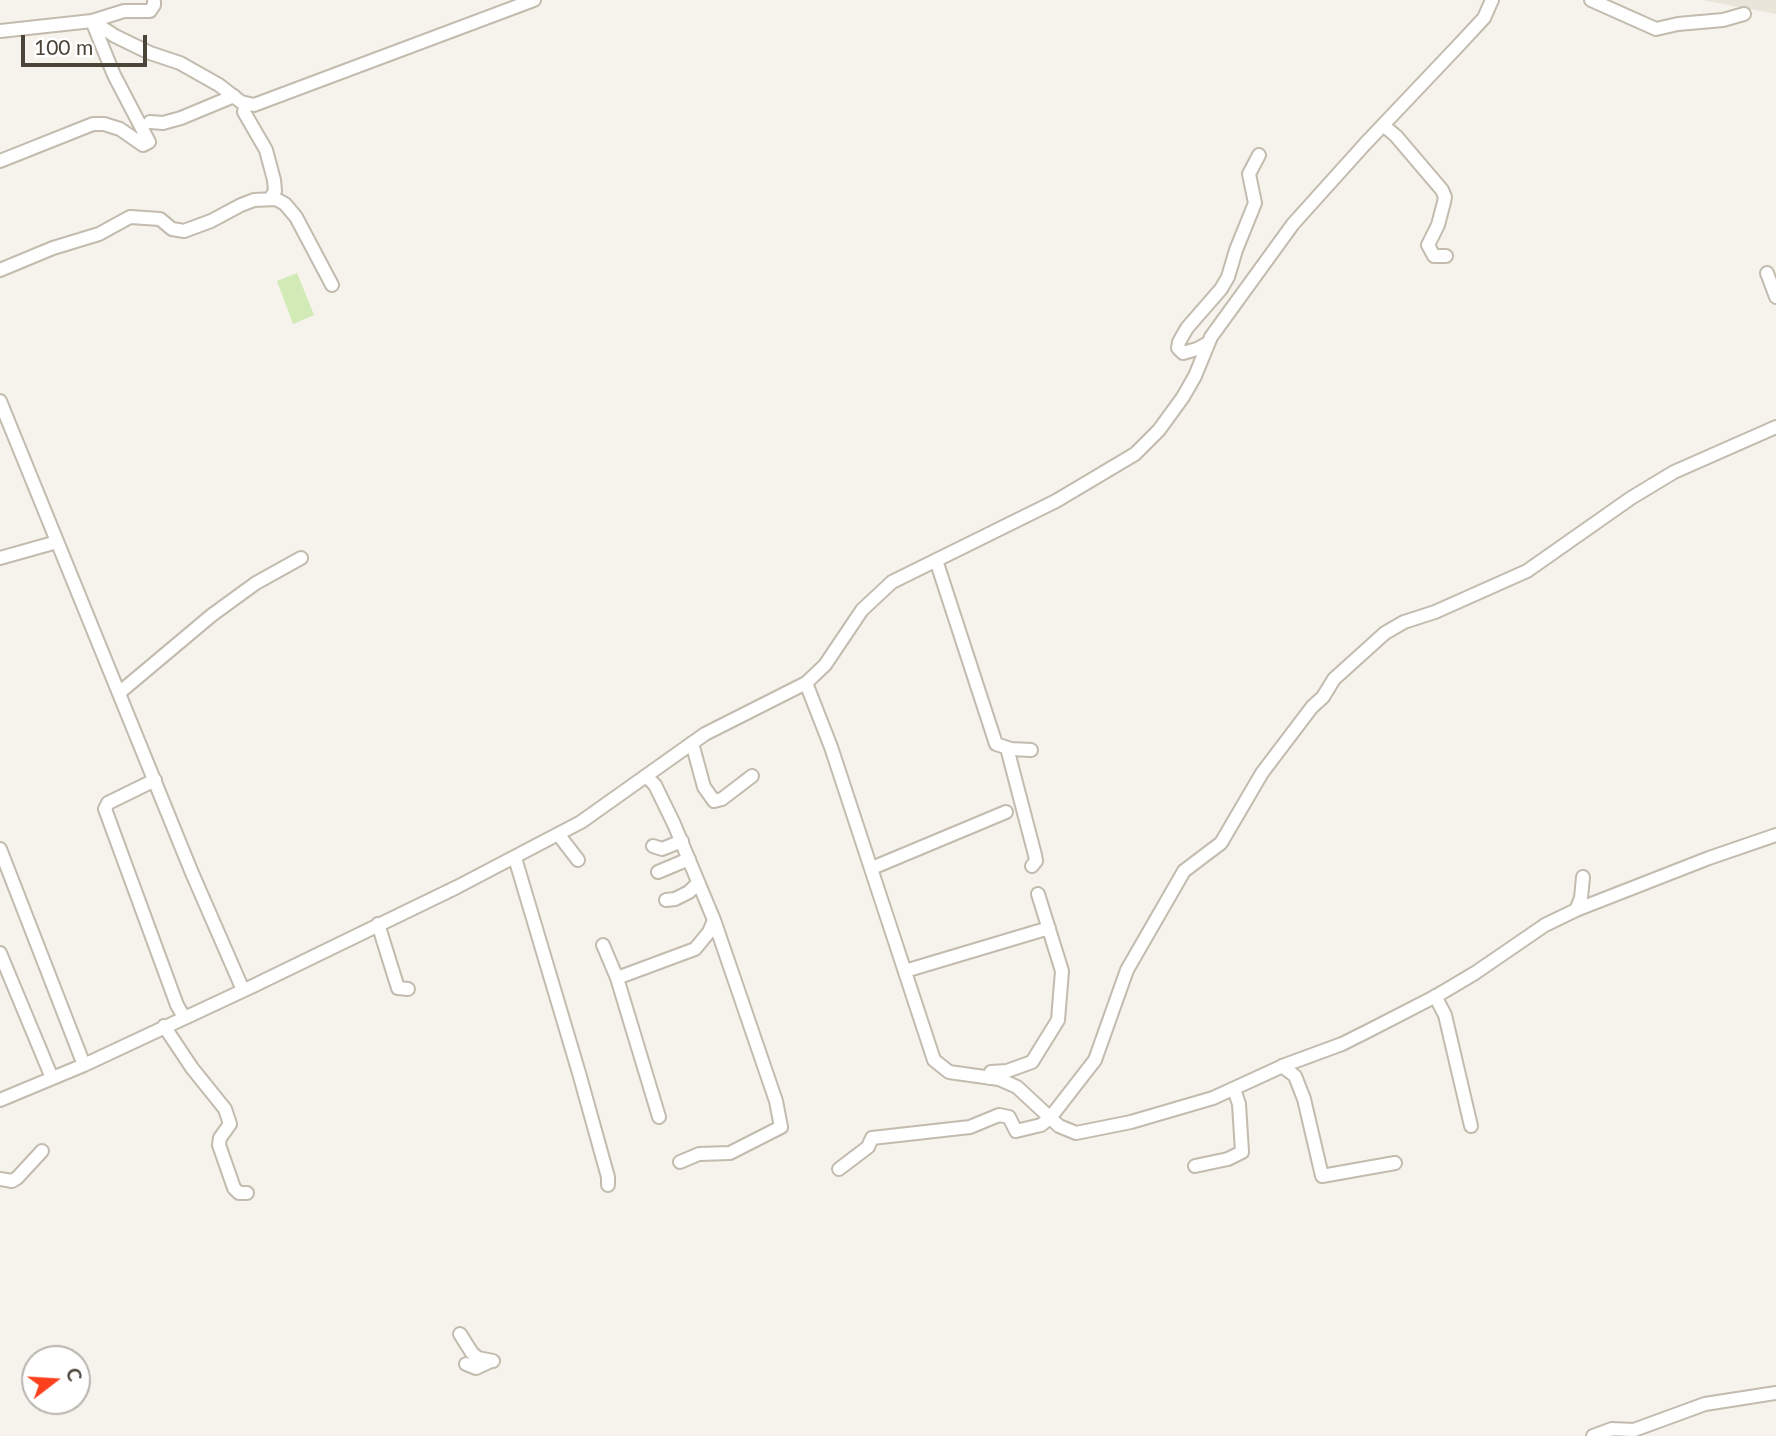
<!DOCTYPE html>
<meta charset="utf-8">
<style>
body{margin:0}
#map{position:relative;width:1776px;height:1436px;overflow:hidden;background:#f6f3ec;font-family:Lato,sans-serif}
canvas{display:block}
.north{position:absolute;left:21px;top:1345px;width:70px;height:70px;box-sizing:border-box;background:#fff;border:2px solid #b7b4b0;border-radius:50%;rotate:73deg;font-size:19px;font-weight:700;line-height:28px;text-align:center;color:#4b4439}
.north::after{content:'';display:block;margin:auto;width:24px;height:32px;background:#fc3f1d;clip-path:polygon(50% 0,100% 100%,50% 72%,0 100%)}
.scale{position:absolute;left:21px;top:35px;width:126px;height:32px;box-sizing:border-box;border:4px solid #4b4439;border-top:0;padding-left:9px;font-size:21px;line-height:24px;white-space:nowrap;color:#4b4439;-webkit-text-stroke:5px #fff;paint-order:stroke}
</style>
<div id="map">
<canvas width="1776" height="1436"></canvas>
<div class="north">С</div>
<div class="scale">100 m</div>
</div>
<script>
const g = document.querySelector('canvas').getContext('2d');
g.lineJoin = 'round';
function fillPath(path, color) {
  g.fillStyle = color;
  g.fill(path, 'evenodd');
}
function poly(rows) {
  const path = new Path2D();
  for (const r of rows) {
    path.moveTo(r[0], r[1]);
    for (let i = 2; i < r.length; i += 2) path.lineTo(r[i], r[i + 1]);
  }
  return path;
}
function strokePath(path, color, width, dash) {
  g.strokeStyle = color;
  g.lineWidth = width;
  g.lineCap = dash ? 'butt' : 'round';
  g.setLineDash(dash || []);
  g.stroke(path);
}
fillPath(poly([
 [1702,0,1776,0,1776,14]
]), '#eae5da');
fillPath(poly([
 [297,273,314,315,293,324,277,281]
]), '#d2eab5');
const minor = poly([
 [1591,0,1656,29,1678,24,1723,20,1744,14],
 [92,21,115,36,150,53,180,63,219,85,241,102,254,105,534,0],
 [92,21,124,11,150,11,154,5,154,2],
 [0,31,92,21,114,75,149,142,143,145,120,129,104,124,93,124,0,161],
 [246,104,244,112,266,150,274,180,275,191,270,199],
 [150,122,163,123,181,118,234,96],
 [1383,125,1396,136,1442,190,1445,197,1444,202,1438,225,1428,245,1434,256,1446,256],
 [0,270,53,248,99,234,130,217,160,219,172,229,184,231,211,221,241,205,254,200,276,199,285,204,296,217,332,285],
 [1767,273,1776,297],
 [1208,343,1197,349,1183,353,1178,348,1179,342,1187,328,1221,289,1228,277,1236,250,1255,203,1249,174,1259,155],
 [0,401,192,873,243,990],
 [0,558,57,542],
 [936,560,996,744,1011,749,1031,750],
 [806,683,831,747,934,1060,949,1072,999,1079,1017,1087,1059,1126,1076,1133,1131,1122,1213,1098,1285,1065,1342,1044,1370,1030,1438,995,1475,973,1545,925,1576,910,1581,898,1583,877],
 [119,693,212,615,256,583,301,558],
 [692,743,704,787,714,801,722,799,752,776],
 [1007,748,1035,855,1036,861,1032,866],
 [155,780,108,803,105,809,177,1005,184,1017],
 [558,834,578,860],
 [653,846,662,849,682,841],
 [0,849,84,1065],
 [515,858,579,1073,608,1177,608,1185],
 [872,868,1006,812],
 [658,872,689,859],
 [666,900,675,899,689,892,698,883],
 [1576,910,1709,858,1776,835],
 [378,924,398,988,408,989],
 [603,945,617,978,695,949,709,932,714,920,674,824,655,785,646,776],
 [0,953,52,1078],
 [905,971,1049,928],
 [617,978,659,1117],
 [1435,996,1445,1015,1471,1126],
 [164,1026,192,1068,225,1109,230,1124,220,1138,219,1145,234,1188,239,1193,247,1193],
 [1282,1066,1295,1076,1304,1099,1322,1176,1395,1163],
 [989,1078,991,1072,1007,1071,1032,1062,1058,1020,1062,971,1038,894],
 [0,1100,84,1065,253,986,457,887,581,822,705,734,806,683,825,665,862,610,892,582,1056,501,1135,454,1159,430,1183,397,1195,376,1211,337,1293,224,1365,144,1457,47,1484,18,1492,0],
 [680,1162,699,1154,730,1153,781,1127,776,1101,714,920],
 [1195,1166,1228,1159,1242,1152,1239,1104,1234,1089],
 [839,1169,868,1147,872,1138,970,1127,999,1115,1009,1117,1016,1131,1041,1125,1050,1118,1095,1060,1127,970,1184,871,1221,843,1262,773,1312,707,1323,697,1334,679,1385,633,1404,622,1435,612,1527,571,1631,498,1674,472,1776,427],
 [0,1179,12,1181,17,1178,42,1151],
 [460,1334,472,1353,478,1358,493,1361],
 [466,1364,476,1368,491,1361],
 [1593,1436,1612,1429,1634,1430,1705,1404,1776,1393]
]);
strokePath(minor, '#c2bbae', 16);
strokePath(minor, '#fff', 12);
</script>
